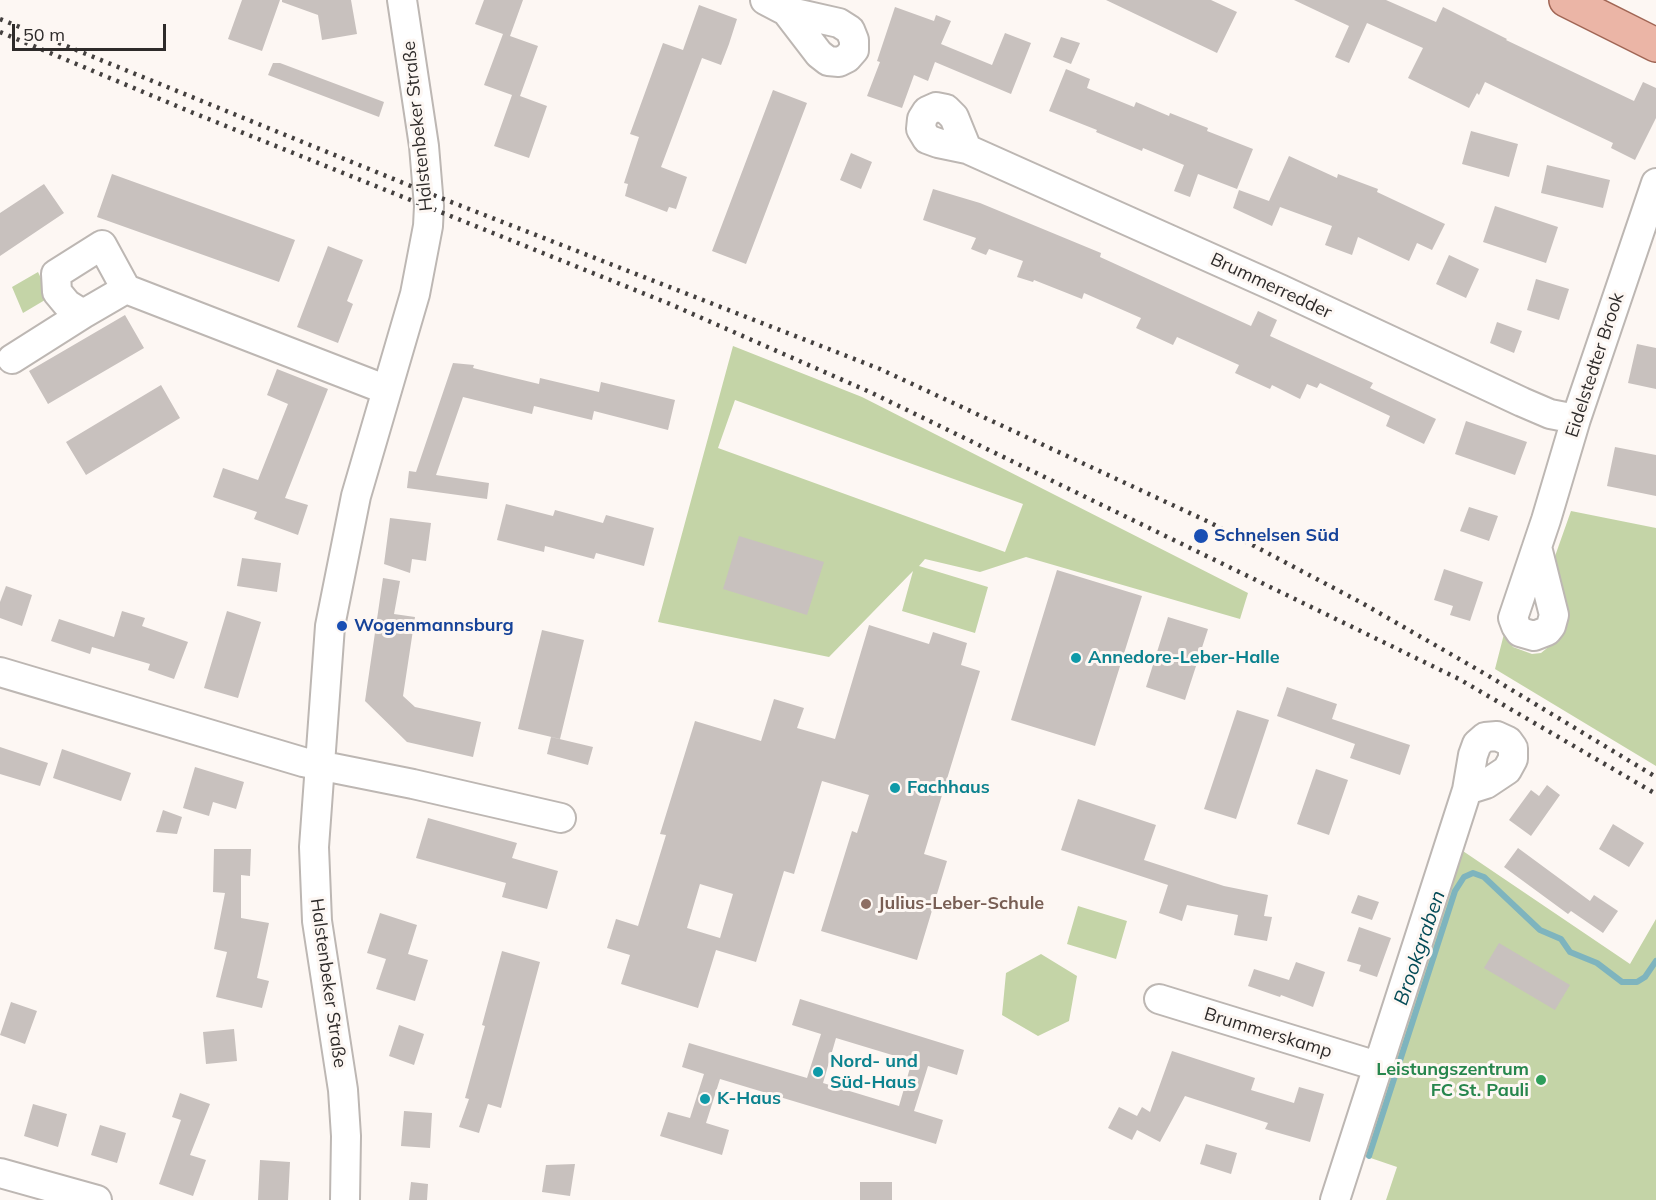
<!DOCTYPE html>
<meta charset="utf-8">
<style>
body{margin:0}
#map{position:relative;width:1656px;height:1200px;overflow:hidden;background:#fdf7f3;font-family:Mulish,sans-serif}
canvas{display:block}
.scale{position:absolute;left:12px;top:24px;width:154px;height:27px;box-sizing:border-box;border:3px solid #2e2b2a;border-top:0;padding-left:8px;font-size:18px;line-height:21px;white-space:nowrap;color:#2e2b2a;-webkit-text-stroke:4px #fdf7f3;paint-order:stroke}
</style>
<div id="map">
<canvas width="1656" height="1200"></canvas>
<div class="scale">50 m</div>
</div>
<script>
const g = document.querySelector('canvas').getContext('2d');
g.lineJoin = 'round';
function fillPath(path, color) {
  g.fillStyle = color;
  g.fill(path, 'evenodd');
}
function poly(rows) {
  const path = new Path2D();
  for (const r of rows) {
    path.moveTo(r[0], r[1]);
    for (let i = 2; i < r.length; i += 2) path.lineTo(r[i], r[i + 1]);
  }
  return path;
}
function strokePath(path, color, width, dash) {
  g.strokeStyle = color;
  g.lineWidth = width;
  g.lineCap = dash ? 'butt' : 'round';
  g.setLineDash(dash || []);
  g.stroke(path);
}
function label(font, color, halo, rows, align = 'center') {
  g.font = font + ' Mulish,sans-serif';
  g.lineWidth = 6;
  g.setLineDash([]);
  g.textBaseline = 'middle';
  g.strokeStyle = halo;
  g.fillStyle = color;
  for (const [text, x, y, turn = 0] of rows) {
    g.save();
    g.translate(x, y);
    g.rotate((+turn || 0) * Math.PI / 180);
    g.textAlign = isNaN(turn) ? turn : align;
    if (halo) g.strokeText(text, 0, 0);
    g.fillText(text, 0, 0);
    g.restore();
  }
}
fillPath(poly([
 [38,272,50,297,23,313,12,287],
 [733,346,862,397,1248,593,1240,619,1026,557,980,572,925,559,919,566,988,587,975,633,902,611,913,571,829,657,658,622],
 [735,400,1023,504,1005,552,718,448],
 [1571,511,1656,528,1656,766,1495,669,1504,634,1513,647,1532,654,1541,653,1557,640,1554,559],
 [1457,847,1630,964,1656,919,1656,1200,1386,1200,1397,1167,1359,1154],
 [1078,906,1127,921,1116,959,1067,944],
 [1041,954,1077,976,1069,1021,1038,1036,1002,1015,1006,973]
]), '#c4d4a7');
strokePath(poly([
 [1369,1156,1455,891,1464,877,1473,873,1484,877,1540,930,1561,939,1570,952,1597,963,1622,982,1637,982,1645,977,1656,961]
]), '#7eb4be', 6);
fillPath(poly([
 [242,0,280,0,262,51,228,39],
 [282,0,351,0,357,34,322,40,318,15,282,2],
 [484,0,523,0,510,36,538,46,520,96,547,106,529,158,494,146,512,95,484,85,503,34,475,24],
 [1106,0,1211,0,1237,12,1217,53],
 [1294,0,1386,0,1436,22,1443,7,1507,39,1506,40,1634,101,1643,82,1656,88,1656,118,1635,160,1611,148,1613,143,1485,82,1479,95,1477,93,1469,108,1408,78,1423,48,1367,23,1349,63,1335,57,1349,26],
 [699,5,737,19,729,44,721,65,702,58,661,167,687,177,676,209,669,207,667,212,625,196,628,184,624,183,639,137,630,134,663,43,683,50],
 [895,7,934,21,936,15,951,21,941,44,992,65,1005,33,1031,43,1011,94,935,62,928,81,914,75,902,108,867,96,880,62,877,61],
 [1061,37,1080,43,1071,64,1053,57],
 [273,63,280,63,384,102,379,117,268,75],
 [1066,69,1090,79,1087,88,1134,107,1136,102,1169,116,1170,113,1208,128,1207,131,1253,149,1237,189,1198,174,1190,197,1174,191,1184,165,1143,148,1142,151,1096,132,1097,130,1049,111],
 [773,90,807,103,746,264,712,251],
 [1471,131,1518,144,1509,177,1462,164],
 [851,153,872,162,861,189,840,180],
 [1289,156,1337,178,1338,174,1378,189,1377,192,1445,224,1432,250,1417,243,1409,261,1358,237,1352,255,1325,245,1332,226,1280,207,1272,226,1233,208,1239,190,1269,201],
 [1547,165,1610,180,1603,208,1541,193],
 [112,174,295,240,279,282,97,217],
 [44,184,64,213,0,256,0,213],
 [933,189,980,203,1101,253,1100,257,1251,326,1258,311,1277,320,1270,336,1373,383,1370,388,1436,419,1424,444,1386,426,1390,416,1320,383,1317,388,1307,384,1300,399,1272,385,1270,389,1235,373,1239,365,1177,337,1173,345,1136,328,1141,318,1084,293,1082,299,1034,280,1033,282,1017,277,1023,261,989,249,986,255,971,249,976,238,923,220],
 [1495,206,1558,227,1546,263,1483,242],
 [328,246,363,260,347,301,353,304,338,343,297,327],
 [1449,255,1479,269,1466,298,1436,284],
 [1536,279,1569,289,1559,320,1527,310],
 [125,315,144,348,48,404,29,371],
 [1497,322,1522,331,1514,353,1490,343],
 [1637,344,1656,348,1656,389,1628,383],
 [453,363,474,365,473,368,539,384,540,378,599,392,601,382,675,400,668,430,594,411,592,420,534,406,532,414,463,397,436,475,489,483,487,499,407,488,409,471,416,472],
 [277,369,328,389,285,498,308,505,298,535,254,519,257,512,213,497,223,468,258,480,288,404,267,395],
 [161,385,180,418,86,475,66,442],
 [1466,421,1527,442,1515,475,1455,454],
 [1615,447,1656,455,1656,496,1607,486],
 [506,504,553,516,555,510,603,523,606,515,654,528,644,566,596,553,594,559,545,546,544,552,497,540],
 [1469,507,1498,516,1489,541,1460,531],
 [390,518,431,523,426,561,412,559,410,573,384,564],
 [739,536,824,562,807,615,723,589],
 [242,558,281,563,277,592,237,586],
 [1444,569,1483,582,1470,621,1450,615,1453,606,1434,600],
 [1057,570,1142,596,1095,746,1011,720],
 [383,578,400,581,394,614,415,617,403,696,415,707,481,722,473,757,407,742,365,701],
 [6,586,32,595,22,626,0,618,0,602],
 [122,611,145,618,142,626,188,642,174,679,148,670,150,664,92,647,90,654,51,641,59,619,114,637],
 [227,611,261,622,238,698,204,688],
 [1168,617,1208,629,1185,700,1146,687],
 [869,625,929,644,933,632,967,643,961,665,980,671,924,854,947,861,917,960,821,931,852,831,857,833,869,795,822,781,794,874,784,871,756,962,716,950,698,1008,621,984,630,955,607,948,616,919,638,926,666,835,660,834,695,721,761,741,774,699,804,708,797,728,835,739],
 [700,884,733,894,720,938,687,928],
 [542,630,584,640,560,739,518,729],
 [1287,687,1337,704,1332,719,1410,745,1400,775,1350,758,1355,744,1277,716],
 [1237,710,1269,720,1236,819,1204,809],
 [551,737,593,747,588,765,547,754],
 [0,747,48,763,40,786,0,774],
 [62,749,131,773,121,801,53,778],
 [195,767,244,782,236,809,213,802,209,816,183,808],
 [1316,769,1348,780,1329,835,1297,824],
 [1547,785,1560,795,1531,836,1509,820,1531,790,1539,796],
 [1078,799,1156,825,1144,860,1224,886,1268,895,1264,916,1272,917,1267,941,1234,935,1238,915,1187,905,1182,921,1159,913,1168,885,1061,850],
 [163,810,182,817,177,834,156,832],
 [428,818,517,843,512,858,558,871,547,909,502,897,506,883,416,858],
 [1613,824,1644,843,1629,867,1599,849],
 [1518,848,1590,901,1594,895,1618,911,1603,933,1571,911,1568,914,1504,867],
 [214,849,251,849,250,876,241,875,241,918,269,923,257,978,269,981,262,1008,216,997,227,952,214,949,225,893,213,892],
 [1358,895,1379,902,1372,920,1351,913],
 [380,913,417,925,408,954,428,960,415,1001,376,989,386,959,367,953],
 [1359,927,1391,938,1377,977,1359,971,1361,965,1347,961],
 [1499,943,1570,985,1555,1010,1484,968],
 [502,951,540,962,501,1108,488,1104,479,1133,459,1127,469,1099,465,1098,485,1026,482,1025],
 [1296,962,1325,972,1313,1007,1281,995,1280,997,1248,986,1254,969,1289,980],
 [800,999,964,1050,957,1075,928,1066,914,1111,943,1120,936,1144,720,1079,706,1123,729,1130,722,1155,660,1136,668,1112,690,1118,704,1074,682,1067,689,1043,807,1078,821,1034,792,1025],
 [836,1038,912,1061,899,1106,823,1083],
 [11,1002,37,1011,25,1044,0,1035],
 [399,1025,424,1034,414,1065,389,1056],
 [234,1029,237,1061,206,1064,203,1032],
 [1172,1051,1255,1078,1251,1090,1294,1103,1299,1087,1324,1094,1310,1142,1265,1129,1268,1123,1185,1096,1160,1142,1137,1130,1132,1140,1108,1128,1119,1107,1137,1116,1142,1107,1150,1112],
 [180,1093,210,1104,190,1155,206,1160,193,1196,159,1184,181,1120,172,1117],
 [33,1104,67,1114,58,1147,24,1136],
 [404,1111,432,1113,430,1148,401,1146],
 [100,1125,126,1133,117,1163,91,1155],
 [1206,1144,1237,1153,1231,1174,1200,1164],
 [260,1160,290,1162,288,1200,258,1200],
 [575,1164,570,1196,542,1192,546,1165],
 [411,1182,428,1184,427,1200,409,1200],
 [860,1182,892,1182,892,1200,860,1200]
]), '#c8c1be');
const minor = poly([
 [765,0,786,11,839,23,850,30,854,40,854,50,847,58,839,62,828,61,819,54,786,11],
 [967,149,938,143,927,139,921,129,922,119,927,111,936,107,946,109,954,117,967,149,1280,289,1522,402,1550,414,1576,419],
 [126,289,83,314,67,304,57,292,56,274,102,245,126,289,387,390],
 [12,359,83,314],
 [1537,547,1554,615,1551,626,1547,631,1534,636,1520,632,1516,626,1513,618,1546,520,1576,419,1656,183],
 [0,672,303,762,413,784,561,818],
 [1159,999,1377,1066],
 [0,1173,97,1200],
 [345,1200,346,1136,343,1090,317,921,314,847,330,626,356,496,415,294,428,226,429,206,424,146,402,0],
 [1335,1200,1467,790,1473,755,1477,744,1485,737,1497,736,1508,741,1513,748,1513,759,1507,770,1486,784,1467,790]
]);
const major = poly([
 [1566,0,1656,45]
]);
strokePath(minor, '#bdb7b3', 32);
strokePath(major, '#a06554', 36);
strokePath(minor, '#fff', 28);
strokePath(major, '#ebb5a6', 33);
strokePath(poly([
 [0,19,428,193,880,369,1209,522,1362,603,1487,675,1656,777],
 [0,32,191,112,670,304,870,392,1459,679,1656,794]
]), '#44403f', 4.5, [3, 6]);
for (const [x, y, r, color] of [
 [1201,536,8,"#1a4fb4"],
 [342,626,6,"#1a4fb4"],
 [1076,658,6,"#0f9aa8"],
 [895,788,6,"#0f9aa8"],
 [866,904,6,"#8d6e63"],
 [818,1072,6,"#0f9aa8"],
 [1541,1080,6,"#2e9e5b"],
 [705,1099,6,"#0f9aa8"]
]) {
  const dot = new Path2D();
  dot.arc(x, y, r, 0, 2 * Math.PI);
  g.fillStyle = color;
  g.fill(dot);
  strokePath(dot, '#fdf7f3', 2);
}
label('18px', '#2e2b2a', '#fdf7f3', [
 ["Halstenbeker Straße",418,126,-96],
 ["Brummerredder",1271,286,25],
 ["Eidelstedter Brook",1595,365,-72],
 ["Halstenbeker Straße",328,983,82],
 ["Brummerskamp",1268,1033,17]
]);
label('bold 18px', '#164399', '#fdf7f3', [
 ["Schnelsen Süd",1214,536],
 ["Wogenmannsburg",354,626]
], 'left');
label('bold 18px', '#0d838f', '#fdf7f3', [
 ["Annedore-Leber-Halle",1088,658],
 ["Fachhaus",907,788],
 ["Nord- und",830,1062],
 ["Süd-Haus",830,1083],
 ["K-Haus",717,1099]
], 'left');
label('bold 18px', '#785e54', '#fdf7f3', [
 ["Julius-Leber-Schule",878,904]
], 'left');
label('bold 18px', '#27864d', '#fdf7f3', [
 ["Leistungszentrum",1529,1070],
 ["FC St. Pauli",1529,1091]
], 'right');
label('italic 20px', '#024a56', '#fdf7f3', [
 ["Brookgraben",1420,948,-71]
]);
</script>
